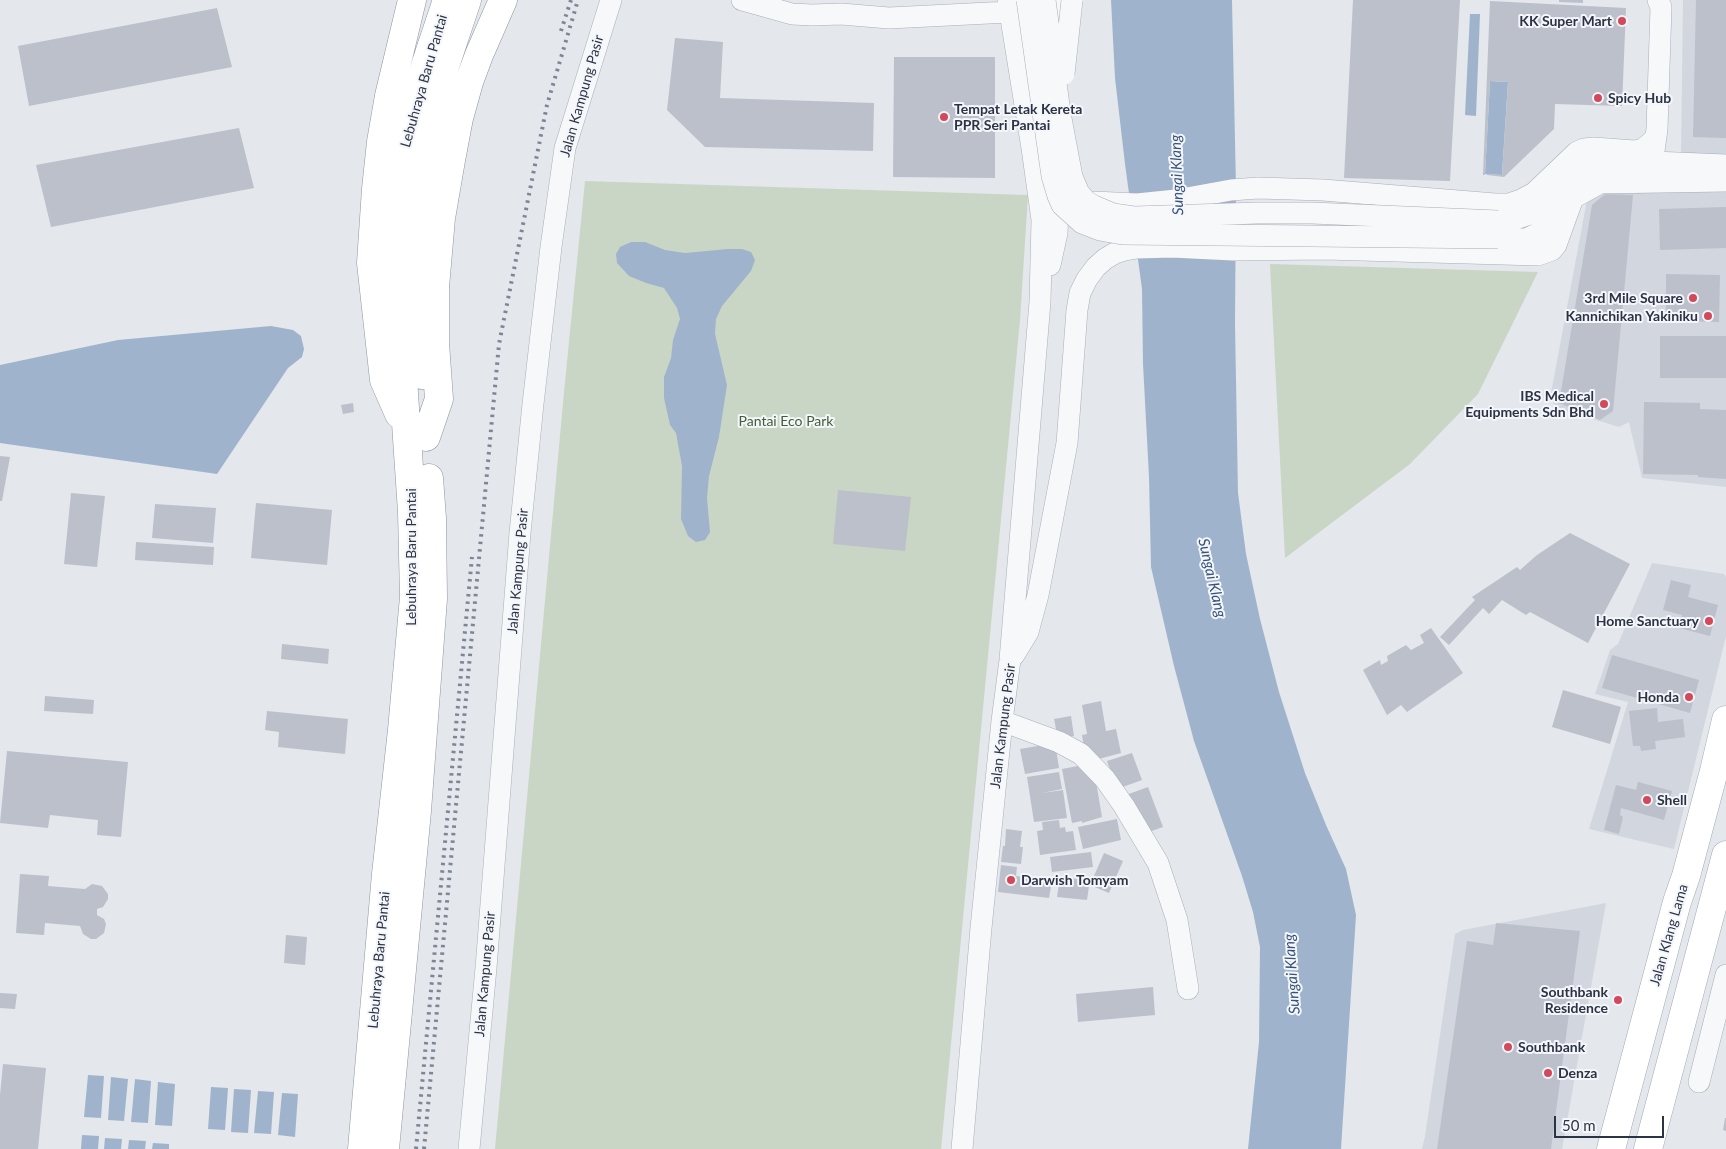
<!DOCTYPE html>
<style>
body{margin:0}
#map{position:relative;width:1726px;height:1149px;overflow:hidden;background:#e4e7ec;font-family:Lato,sans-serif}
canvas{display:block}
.scale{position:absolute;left:1554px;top:1116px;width:110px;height:22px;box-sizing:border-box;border:2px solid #2b3445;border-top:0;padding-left:6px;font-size:15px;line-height:18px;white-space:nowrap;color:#2b3445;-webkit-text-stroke:4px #f4f6f9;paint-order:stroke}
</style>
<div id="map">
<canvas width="1726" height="1149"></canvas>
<div class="scale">50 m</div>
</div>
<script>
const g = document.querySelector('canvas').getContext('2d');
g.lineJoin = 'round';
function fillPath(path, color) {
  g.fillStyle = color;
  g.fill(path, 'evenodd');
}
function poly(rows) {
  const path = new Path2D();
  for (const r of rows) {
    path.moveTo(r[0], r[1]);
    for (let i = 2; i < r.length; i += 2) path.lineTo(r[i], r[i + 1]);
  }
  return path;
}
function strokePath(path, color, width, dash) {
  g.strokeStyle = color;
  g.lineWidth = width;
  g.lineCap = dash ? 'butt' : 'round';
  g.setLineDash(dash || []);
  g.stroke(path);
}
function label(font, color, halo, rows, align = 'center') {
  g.font = font + ' Lato,sans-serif';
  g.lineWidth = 4;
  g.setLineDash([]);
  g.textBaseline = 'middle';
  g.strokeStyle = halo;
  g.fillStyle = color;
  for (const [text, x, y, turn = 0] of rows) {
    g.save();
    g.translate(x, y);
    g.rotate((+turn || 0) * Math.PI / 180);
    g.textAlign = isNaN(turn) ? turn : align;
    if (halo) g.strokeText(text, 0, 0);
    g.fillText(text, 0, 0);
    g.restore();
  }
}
fillPath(poly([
 [1683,0,1726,0,1726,156,1681,155],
 [1726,188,1726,487,1642,478,1629,422,1619,427,1560,409,1553,403,1551,393,1587,200,1601,192],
 [1652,563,1724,574,1726,577,1726,636,1674,849,1589,829,1628,702,1595,694,1610,650,1618,644],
 [1606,903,1562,1149,1422,1149,1425,1136,1455,934,1463,930]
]), '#d2d6de');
fillPath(poly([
 [585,181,1028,195,1020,320,941,1149,495,1149,564,392],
 [1270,264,1538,272,1478,394,1410,464,1285,558]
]), '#c9d6c5');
fillPath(poly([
 [1111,0,1232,0,1236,187,1235,324,1238,493,1246,554,1260,619,1279,692,1305,773,1326,825,1346,869,1356,915,1341,1149,1248,1149,1259,1042,1260,947,1253,912,1242,876,1194,741,1174,666,1151,567,1149,477,1143,364,1142,289,1125,164,1115,78],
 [1470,14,1480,14,1476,116,1465,115],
 [1490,81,1508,82,1502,175,1485,174],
 [631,242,645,242,665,250,685,253,728,249,742,249,751,252,755,260,751,271,722,306,716,319,715,334,727,385,719,437,709,476,707,498,710,532,705,540,696,542,688,536,681,519,682,466,676,433,670,425,664,398,664,377,671,358,673,340,680,319,677,308,664,288,646,283,629,276,617,263,616,254,620,247],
 [271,326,293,330,301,336,304,349,302,357,288,368,217,474,0,443,0,365,118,340],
 [88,1075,104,1076,101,1118,84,1117],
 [111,1077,128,1079,124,1121,108,1120],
 [135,1079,151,1081,148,1123,131,1122],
 [158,1082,175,1084,172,1126,155,1125],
 [211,1087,228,1088,225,1130,208,1129],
 [234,1089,251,1090,248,1133,231,1132],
 [258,1091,274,1092,271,1134,254,1133],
 [282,1093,298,1094,295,1137,278,1135],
 [82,1135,99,1136,98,1149,81,1149],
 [105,1138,122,1139,121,1149,104,1149],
 [129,1140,146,1141,145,1149,128,1149],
 [153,1143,169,1144,169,1149,152,1149]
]), '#9fb4cc');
fillPath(poly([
 [1353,0,1460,0,1450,181,1344,178],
 [1559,0,1583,0,1583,3,1559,2],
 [1696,0,1726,0,1726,138,1693,137],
 [1490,1,1626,8,1622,106,1555,104,1554,129,1504,177,1487,175,1487,174,1502,175,1508,82,1490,81,1485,175,1483,175],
 [217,8,232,67,29,106,18,46],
 [675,38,723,42,720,98,874,103,873,151,705,147,667,110],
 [894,57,995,57,995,178,893,177],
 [239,128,254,188,51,227,36,165],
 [1605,194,1633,195,1613,411,1600,420,1559,403,1592,205],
 [1726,207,1726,248,1660,250,1659,209],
 [1666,274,1720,275,1719,322,1666,321],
 [1660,336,1726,336,1726,378,1660,378],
 [1644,402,1700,403,1700,409,1726,410,1726,479,1698,477,1698,475,1643,474],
 [353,403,354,412,343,414,341,405],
 [0,456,10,457,2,501,0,501],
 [838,490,911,497,905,551,833,544],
 [71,493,105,496,97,567,64,564],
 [256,503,332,510,327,565,251,558],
 [155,504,216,508,213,543,152,538],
 [1570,533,1630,564,1588,643,1530,612,1526,615,1502,600,1489,614,1483,608,1449,645,1440,637,1475,600,1472,597,1517,567,1520,570,1537,555],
 [136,542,214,547,213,565,135,560],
 [1671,580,1691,585,1688,597,1718,605,1710,636,1679,628,1682,615,1663,610],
 [1431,628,1463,673,1407,712,1401,705,1387,715,1363,670,1380,660,1381,665,1388,661,1387,656,1406,645,1411,650,1424,643,1420,635],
 [282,644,329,649,328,664,281,659],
 [1612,655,1699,680,1690,713,1602,688],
 [1563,690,1621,707,1610,744,1552,727],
 [45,696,94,700,93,714,44,711],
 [1101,701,1106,731,1116,729,1121,753,1099,759,1085,753,1082,735,1087,734,1082,705],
 [1657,708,1658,722,1683,719,1685,737,1655,741,1656,749,1641,751,1640,746,1633,746,1629,711],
 [267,711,348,719,345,754,278,747,279,732,265,730],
 [1071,716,1074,736,1058,738,1054,719],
 [1055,743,1059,768,1025,774,1020,749],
 [7,751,128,762,121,837,97,835,98,820,50,815,48,828,0,823],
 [1132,753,1142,780,1117,789,1107,761],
 [1083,765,1094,770,1102,817,1082,823,1082,821,1072,823,1062,769],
 [1059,772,1062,789,1042,793,1063,790,1067,818,1034,822,1027,777],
 [1638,782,1672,791,1664,820,1621,808,1620,815,1623,817,1619,834,1604,830,1616,785,1636,790],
 [1148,787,1163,827,1146,833,1137,806,1131,808,1126,795],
 [1117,819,1121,840,1083,849,1078,827],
 [1059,820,1060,828,1065,827,1066,832,1073,831,1076,850,1040,855,1037,831,1043,830,1042,822],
 [1006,829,1022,831,1020,847,1023,847,1021,864,1001,862,1003,846,1005,846],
 [1091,852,1093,867,1052,872,1050,857],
 [1104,853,1123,861,1109,893,1090,885],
 [1001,865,1017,867,1016,876,1052,881,1049,898,998,892],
 [20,874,49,876,48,886,85,889,92,884,102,886,108,894,108,899,103,907,97,909,97,915,104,919,106,924,104,933,96,939,91,939,83,934,80,926,45,923,44,935,16,933],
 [1060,877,1090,880,1087,900,1057,897],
 [1496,923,1580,931,1551,1149,1437,1149,1467,941,1493,945],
 [286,935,307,937,305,965,284,963],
 [1153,987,1155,1015,1078,1022,1076,994],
 [0,993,17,994,15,1009,0,1008],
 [3,1064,46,1068,38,1149,0,1149,0,1095],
 [1725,1118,1726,1118,1726,1131,1723,1130]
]), '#bbc0ca');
const minor = poly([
 [742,0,792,14,812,15,841,14,889,18,1009,12,1022,15],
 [1057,0,1061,49],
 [1654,151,1657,129,1661,7,1658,0],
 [1093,202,1137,204,1176,200,1231,190,1258,188,1323,190,1495,204,1509,204,1521,200,1534,193,1577,152,1584,149,1594,148,1634,151,1642,150,1656,138],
 [1498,221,1518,218,1533,213,1549,200,1563,185,1573,176,1587,169,1605,163,1653,162,1726,165],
 [1498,238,1526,239,1543,231,1573,198,1600,183,1726,181],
 [1050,265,1057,233,1059,187],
 [1014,655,1028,632,1038,595,1067,443,1077,310,1080,293,1087,279,1096,267,1105,259,1115,253,1125,250,1137,248,1172,247,1233,250,1325,249,1538,255,1552,250,1556,245,1573,198],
 [1002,721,1059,742,1081,754,1105,779,1124,806,1158,863,1177,920,1188,989],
 [1699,1082,1726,975],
 [469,1149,486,968,520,533,533,404,551,247,565,148,611,0],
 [962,1149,981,928,1002,721,1010,660,1040,302,1042,220,1032,148,1008,0]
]);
const major = poly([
 [1611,1149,1677,902,1686,876,1714,771,1726,720],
 [1648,1149,1726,855]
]);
const highway = poly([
 [422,375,417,296,418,205,432,115,444,69,467,0],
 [399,414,384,380,371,263,376,189,381,142,389,96,412,0],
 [426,437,439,399,435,343,435,287,441,218,451,160,459,118,469,82,479,55,503,0],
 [362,1149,386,874,402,730,414,597,412,512,397,290,397,204,404,147,412,113,426,63,447,0],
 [385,1149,417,811,433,599,432,518,429,478]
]);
strokePath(minor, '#a9aeb7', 22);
strokePath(major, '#a3abb8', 29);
strokePath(highway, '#8b94a3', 29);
strokePath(minor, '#f7f8fa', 21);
strokePath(major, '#fff', 28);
strokePath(highway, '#fff', 28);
strokePath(poly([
 [561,31,571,0],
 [416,1149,472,557],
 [424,1149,499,344,547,105,578,0]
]), '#7d8696', 4, [2.5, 5]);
const minorBridge = poly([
 [1027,0,1052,176,1058,196,1062,205,1082,223,1100,230,1122,234,1498,238],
 [1045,0,1060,113,1072,177,1079,193,1086,201,1094,206,1113,214,1134,217,1258,213,1312,213,1498,221],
 [1064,74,1072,0]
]);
strokePath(minorBridge, '#a9aeb7', 22, []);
strokePath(minorBridge, '#f7f8fa', 21);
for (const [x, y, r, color] of [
 [1622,21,5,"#d1495b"],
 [1598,98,5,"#d1495b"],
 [944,117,5,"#d1495b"],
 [1693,298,5,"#d1495b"],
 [1708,316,5,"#d1495b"],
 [1604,404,5,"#d1495b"],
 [1709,621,5,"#d1495b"],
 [1689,697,5,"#d1495b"],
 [1647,800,5,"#d1495b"],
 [1011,880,5,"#d1495b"],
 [1618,1000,5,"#d1495b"],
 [1508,1047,5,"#d1495b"],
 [1548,1073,5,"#d1495b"]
]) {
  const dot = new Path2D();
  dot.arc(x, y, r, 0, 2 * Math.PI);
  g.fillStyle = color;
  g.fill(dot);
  strokePath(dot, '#f4f6f9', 2);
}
label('bold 14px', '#2b3445', '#f4f6f9', [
 ["KK Super Mart",1612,21],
 ["Spicy Hub",1608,98,"left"],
 ["Tempat Letak Kereta",954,109,"left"],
 ["PPR Seri Pantai",954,125,"left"],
 ["3rd Mile Square",1683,298],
 ["Kannichikan Yakiniku",1698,316],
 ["IBS Medical",1594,396],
 ["Equipments Sdn Bhd",1594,412],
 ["Home Sanctuary",1699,621],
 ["Honda",1679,697],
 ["Shell",1657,800,"left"],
 ["Darwish Tomyam",1021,880,"left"],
 ["Southbank",1608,992],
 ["Residence",1608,1008],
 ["Southbank",1518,1047,"left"],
 ["Denza",1558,1073,"left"]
], 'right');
label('14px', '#2b3445', '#f4f6f9', [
 ["Lebuhraya Baru Pantai",424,81,-74],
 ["Jalan Kampung Pasir",582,96,-74],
 ["Lebuhraya Baru Pantai",411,557,-90],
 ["Jalan Kampung Pasir",518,571,-85],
 ["Jalan Kampung Pasir",1003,726,-83],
 ["Jalan Klang Lama",1669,935,-74],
 ["Lebuhraya Baru Pantai",379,960,-85],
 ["Jalan Kampung Pasir",485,974,-85]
]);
label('14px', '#3f6138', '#f4f6f9', [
 ["Pantai Eco Park",786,421]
]);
label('italic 15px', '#34527a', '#f4f6f9', [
 ["Sungai Klang",1177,175,-92],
 ["Sungai Klang",1212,578,77],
 ["Sungai Klang",1292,974,-94]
]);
</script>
